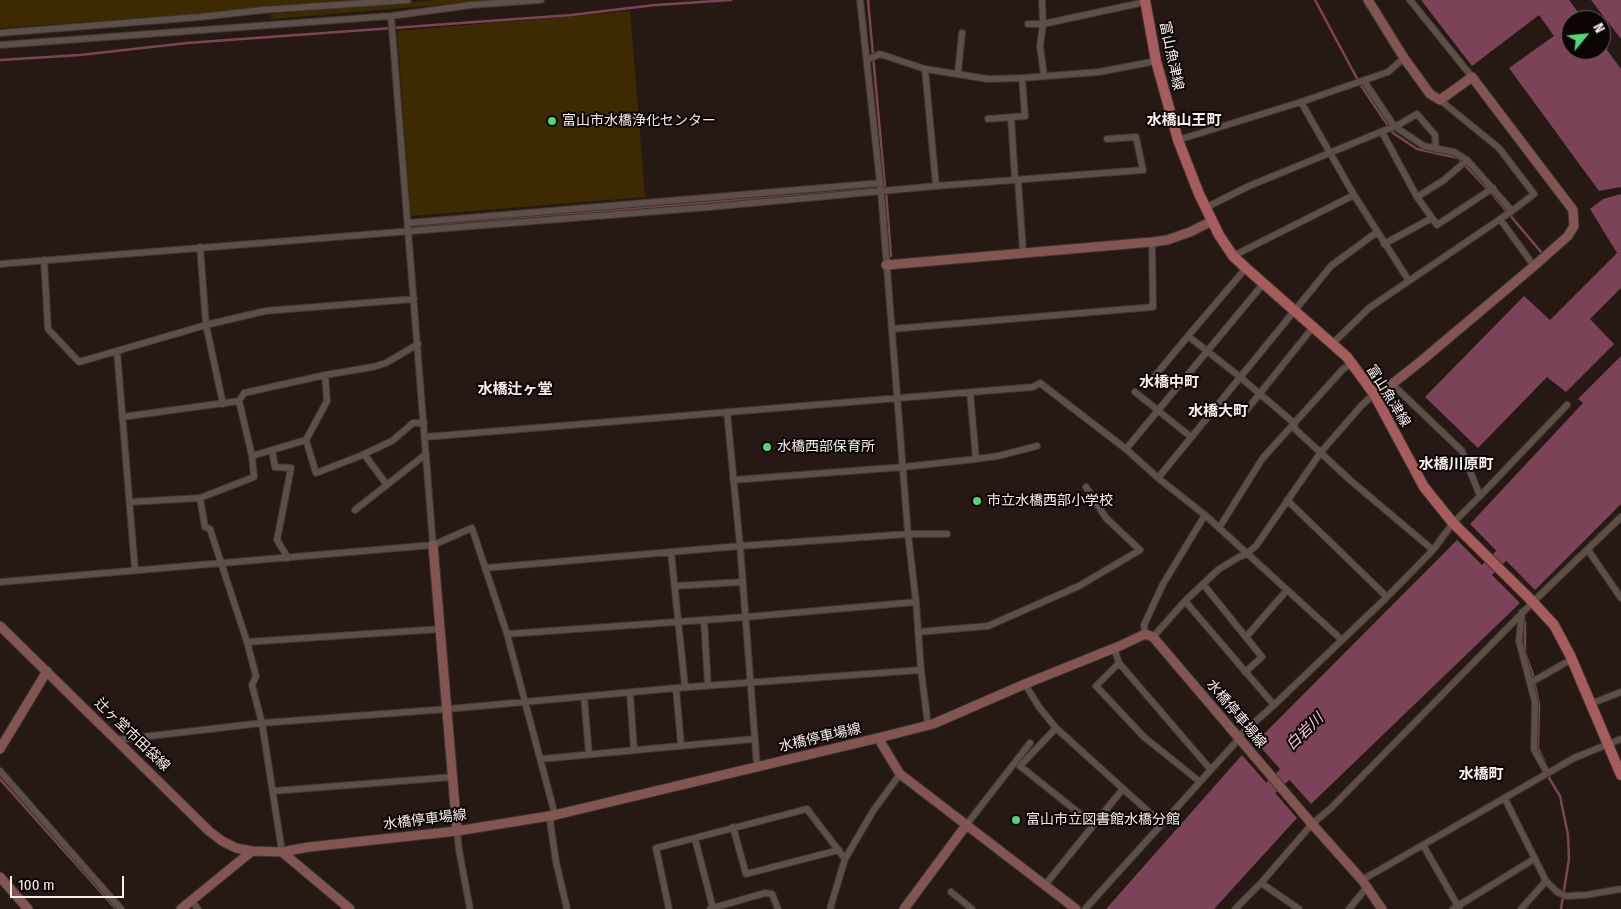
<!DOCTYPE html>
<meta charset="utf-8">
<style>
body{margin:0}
#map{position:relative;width:1621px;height:909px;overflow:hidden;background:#261914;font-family:"Fira Sans Condensed",sans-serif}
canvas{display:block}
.north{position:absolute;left:1561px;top:10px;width:50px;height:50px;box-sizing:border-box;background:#0b0604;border:1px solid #6a6360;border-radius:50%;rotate:62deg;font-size:14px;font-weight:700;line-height:20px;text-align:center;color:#f8eeeb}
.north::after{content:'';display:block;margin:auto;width:18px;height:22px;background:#53d673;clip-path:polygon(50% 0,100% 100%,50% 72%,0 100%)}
.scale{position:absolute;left:10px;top:876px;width:114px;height:22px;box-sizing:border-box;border:2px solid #f8eeeb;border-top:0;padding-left:6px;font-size:15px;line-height:18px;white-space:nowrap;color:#f8eeeb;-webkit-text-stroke:4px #0b0604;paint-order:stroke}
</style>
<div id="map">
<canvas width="1621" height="909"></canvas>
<div class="north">N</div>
<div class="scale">100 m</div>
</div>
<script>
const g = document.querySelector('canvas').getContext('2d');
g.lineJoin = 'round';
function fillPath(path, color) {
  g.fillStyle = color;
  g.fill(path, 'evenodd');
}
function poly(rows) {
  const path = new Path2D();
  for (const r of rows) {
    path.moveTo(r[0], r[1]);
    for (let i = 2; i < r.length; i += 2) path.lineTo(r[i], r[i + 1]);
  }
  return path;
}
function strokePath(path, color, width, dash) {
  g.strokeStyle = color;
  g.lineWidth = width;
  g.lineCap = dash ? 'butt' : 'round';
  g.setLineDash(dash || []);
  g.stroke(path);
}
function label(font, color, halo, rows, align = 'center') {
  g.font = font + ' "Fira Sans Condensed","Noto Sans JP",sans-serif';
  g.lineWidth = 4;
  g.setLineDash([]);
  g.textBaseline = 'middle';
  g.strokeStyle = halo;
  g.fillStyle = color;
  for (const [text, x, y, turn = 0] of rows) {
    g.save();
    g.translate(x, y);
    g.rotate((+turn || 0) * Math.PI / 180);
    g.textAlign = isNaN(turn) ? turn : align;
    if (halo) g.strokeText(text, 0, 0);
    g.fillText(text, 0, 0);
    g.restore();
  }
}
fillPath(poly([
 [0,0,348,0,169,16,0,28],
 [437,0,497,0,271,19,271,14],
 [630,11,645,197,411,216,397,31]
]), '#3c2b01');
fillPath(poly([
 [1421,0,1569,0,1584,20,1571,20,1571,50,1601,50,1601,42,1621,69,1621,187,1599,191,1509,68,1554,36,1539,15,1472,66],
 [1591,0,1621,0,1621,39],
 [1621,194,1621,288,1590,319,1614,344,1566,392,1547,377,1478,448,1425,397,1524,296,1550,320,1617,253,1590,209,1603,199],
 [1621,356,1621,504,1535,590,1470,524,1583,403,1578,399],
 [1457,540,1520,603,1311,804,1256,742],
 [1242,755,1297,818,1214,909,1106,909]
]), '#7c4358');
strokePath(poly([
 [868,0,885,187],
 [1315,0,1360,84,1393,133,1417,149,1458,158,1493,195,1541,252],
 [0,60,80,55,187,43,571,15,655,5,731,0],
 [886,192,891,256],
 [418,226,873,189,885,186],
 [1523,620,1525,622,1525,653,1533,675,1539,705,1538,748,1545,763],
 [1548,773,1549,778,1560,796,1568,835,1569,859,1561,909],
 [0,779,116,909]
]), '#7c4358', 2.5);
strokePath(poly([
 [1475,582,1513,544],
 [1258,800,1297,763]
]), '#7c4358', 14);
const street = poly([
 [860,0,881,192,908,534,916,602,921,670,928,725],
 [1042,0,1043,24,1040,46,1044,76],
 [1410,0,1472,77],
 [391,16,433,545],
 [1028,24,1043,24,1145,2],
 [0,33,200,17,263,10,408,0],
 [0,45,391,16,471,5,541,0],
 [867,60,880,54,925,69,988,79,1022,78,1099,72,1156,61],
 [925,69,936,186],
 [958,73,962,33],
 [1440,100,1499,148,1534,194,1512,211],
 [1301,102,1354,195,1409,281],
 [1011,117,1015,180],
 [988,119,1025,116,1022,78],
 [1382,132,1417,197,1437,225,1493,188],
 [1178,140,1301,102,1388,72,1404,58],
 [1018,180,1023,252],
 [1417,197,1444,180,1467,160],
 [1205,208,1249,186,1400,124,1417,114,1435,135,1436,149],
 [1500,219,1534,266],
 [408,223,880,183],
 [1384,244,1432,218],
 [200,247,206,325,223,404],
 [1233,256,1354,195],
 [44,260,48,329,79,362,206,325,265,311,414,299],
 [0,264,710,207,936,186,1143,170,1136,137,1107,139],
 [1246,268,1188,336,1240,377,1294,423,1295,429,1350,480,1433,550],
 [892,329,1153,307,1152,242],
 [1333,343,1369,308,1512,211,1467,160,1454,152,1424,146,1394,126,1364,81],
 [117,351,135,570],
 [1154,377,1188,336],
 [970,392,976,459,998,456,1037,446],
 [1135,392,1191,437],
 [239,401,252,456,272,450],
 [727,412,740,546,757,767],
 [1245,412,1313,327],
 [122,417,239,401,244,393,325,375,373,367,386,363,418,344],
 [425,437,1033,387,1040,383,1126,449,1158,478,1205,515,1342,640],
 [306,440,316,473,360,456,392,441,413,423,424,423],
 [1126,449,1263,284],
 [364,454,387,485],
 [252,456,254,477,200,498,205,527,210,529,247,642,256,676,252,685,262,723,282,852],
 [1158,478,1331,266,1377,232],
 [733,480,903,467,976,459],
 [1480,496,1567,405],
 [1287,500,1387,597],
 [130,502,200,498],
 [355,510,426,454],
 [1219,528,1262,459,1343,369,1352,364],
 [1588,550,1621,598],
 [671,552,685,687],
 [288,558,277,540,291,468,275,467,272,450,306,440,327,401,325,375],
 [485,568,740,546,908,534,947,534],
 [0,582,433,545,472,528,507,634,555,815,550,821,556,862,567,909],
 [1203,584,1262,657,1245,672],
 [675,586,743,582],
 [1185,601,1274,705],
 [1522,612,1519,641,1535,702,1534,749,1547,773],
 [704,620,708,686],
 [918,632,988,626,1079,586,1140,550,1106,518,1086,487],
 [507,634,746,617,916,602],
 [1145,634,1144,625,1163,584,1205,515],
 [1153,637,1185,601,1219,569,1239,557,1246,554,1256,546,1321,452,1361,406,1374,394],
 [1246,637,1287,590],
 [247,642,441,629],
 [1114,648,1119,663,1096,686,1144,737,1199,781],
 [1119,663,1211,770],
 [1530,683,1572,659],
 [1025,684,1039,707,1056,728,1162,824],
 [676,688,681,745],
 [630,693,634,750],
 [584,697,589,754],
 [1590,704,1621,692],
 [1056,728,1020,766,1094,825],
 [116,740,262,723,448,709,676,688,921,670],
 [541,759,754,739],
 [0,771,121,909],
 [273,791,453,777],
 [1505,799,1546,881,1557,892,1566,896,1586,895,1621,889],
 [967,824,1030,743],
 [733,827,746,874,839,850],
 [457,831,459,850,470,909],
 [695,839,713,908,710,909],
 [1423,845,1459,908],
 [1362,880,1574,758,1621,739],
 [1261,883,1299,909],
 [1045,885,1122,790],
 [951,892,972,909],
 [191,900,198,909],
 [713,908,765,893,772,894,778,909],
 [669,909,656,848,807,809,845,859],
 [830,909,845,859,873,811,900,774],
 [1085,909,1236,742,1238,737,1274,705,1387,597,1433,550,1453,523,1480,496,1462,451,1392,384],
 [1235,909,1261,883,1312,824,1330,809,1533,602,1621,517],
 [1349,909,1367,887],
 [1453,909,1534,859],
 [1521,909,1546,881]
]);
const secondary = poly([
 [1368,0,1404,58,1430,94,1440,100,1472,77,1573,210,1574,226,1568,236,1534,266,1420,362,1392,384,1374,394],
 [886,265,1152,242,1167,240,1190,232,1212,221],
 [433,545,457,831],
 [0,626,209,831,222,841,236,848,252,851,282,852,309,847,457,831,555,815,878,738,933,724,1025,684,1122,645,1145,634,1153,637,1312,824,1362,880,1382,909],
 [878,738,900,774,1076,909],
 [0,749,47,671],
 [282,852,350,909],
 [0,877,28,909],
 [181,909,252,851],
 [904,909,967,824]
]);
const primary = poly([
 [1145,0,1156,61,1178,140,1199,194,1219,235,1233,256,1246,268,1347,357,1374,394,1424,487,1453,523,1529,598,1554,625,1570,655,1621,775]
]);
strokePath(street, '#3d3431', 8);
strokePath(secondary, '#3d3431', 11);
strokePath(primary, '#3d3431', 12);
strokePath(street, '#5d4e48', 6);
strokePath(secondary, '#825552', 9);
strokePath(primary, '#a65b5c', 10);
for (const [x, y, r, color] of [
 [552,121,5,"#53d673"],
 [767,447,5,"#53d673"],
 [977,501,5,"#53d673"],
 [1016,820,5,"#53d673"]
]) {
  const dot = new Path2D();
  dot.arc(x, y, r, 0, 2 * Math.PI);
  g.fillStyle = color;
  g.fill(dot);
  strokePath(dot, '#0b0604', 2);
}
label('14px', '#f8eeeb', '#0b0604', [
 ["富山魚津線",1171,56,78],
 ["富山魚津線",1388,396,58],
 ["水橋停車場線",1236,714,50],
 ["辻ヶ堂市田袋線",132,735,44],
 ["水橋停車場線",820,738,-13],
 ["水橋停車場線",425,820,-7]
]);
label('14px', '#f8eeeb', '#0b0604', [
 ["富山市水橋浄化センター",562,121],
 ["水橋西部保育所",777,447],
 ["市立水橋西部小学校",987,501],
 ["富山市立図書館水橋分館",1026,820]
], 'left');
label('bold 15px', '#f8eeeb', '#0b0604', [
 ["水橋山王町",1184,121],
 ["水橋中町",1169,383],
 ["水橋辻ヶ堂",515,390],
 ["水橋大町",1218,412],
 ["水橋川原町",1456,465],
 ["水橋町",1481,775]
]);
label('italic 15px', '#fcc4d7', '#0b0604', [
 ["白岩川",1305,732,-44]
]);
</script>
